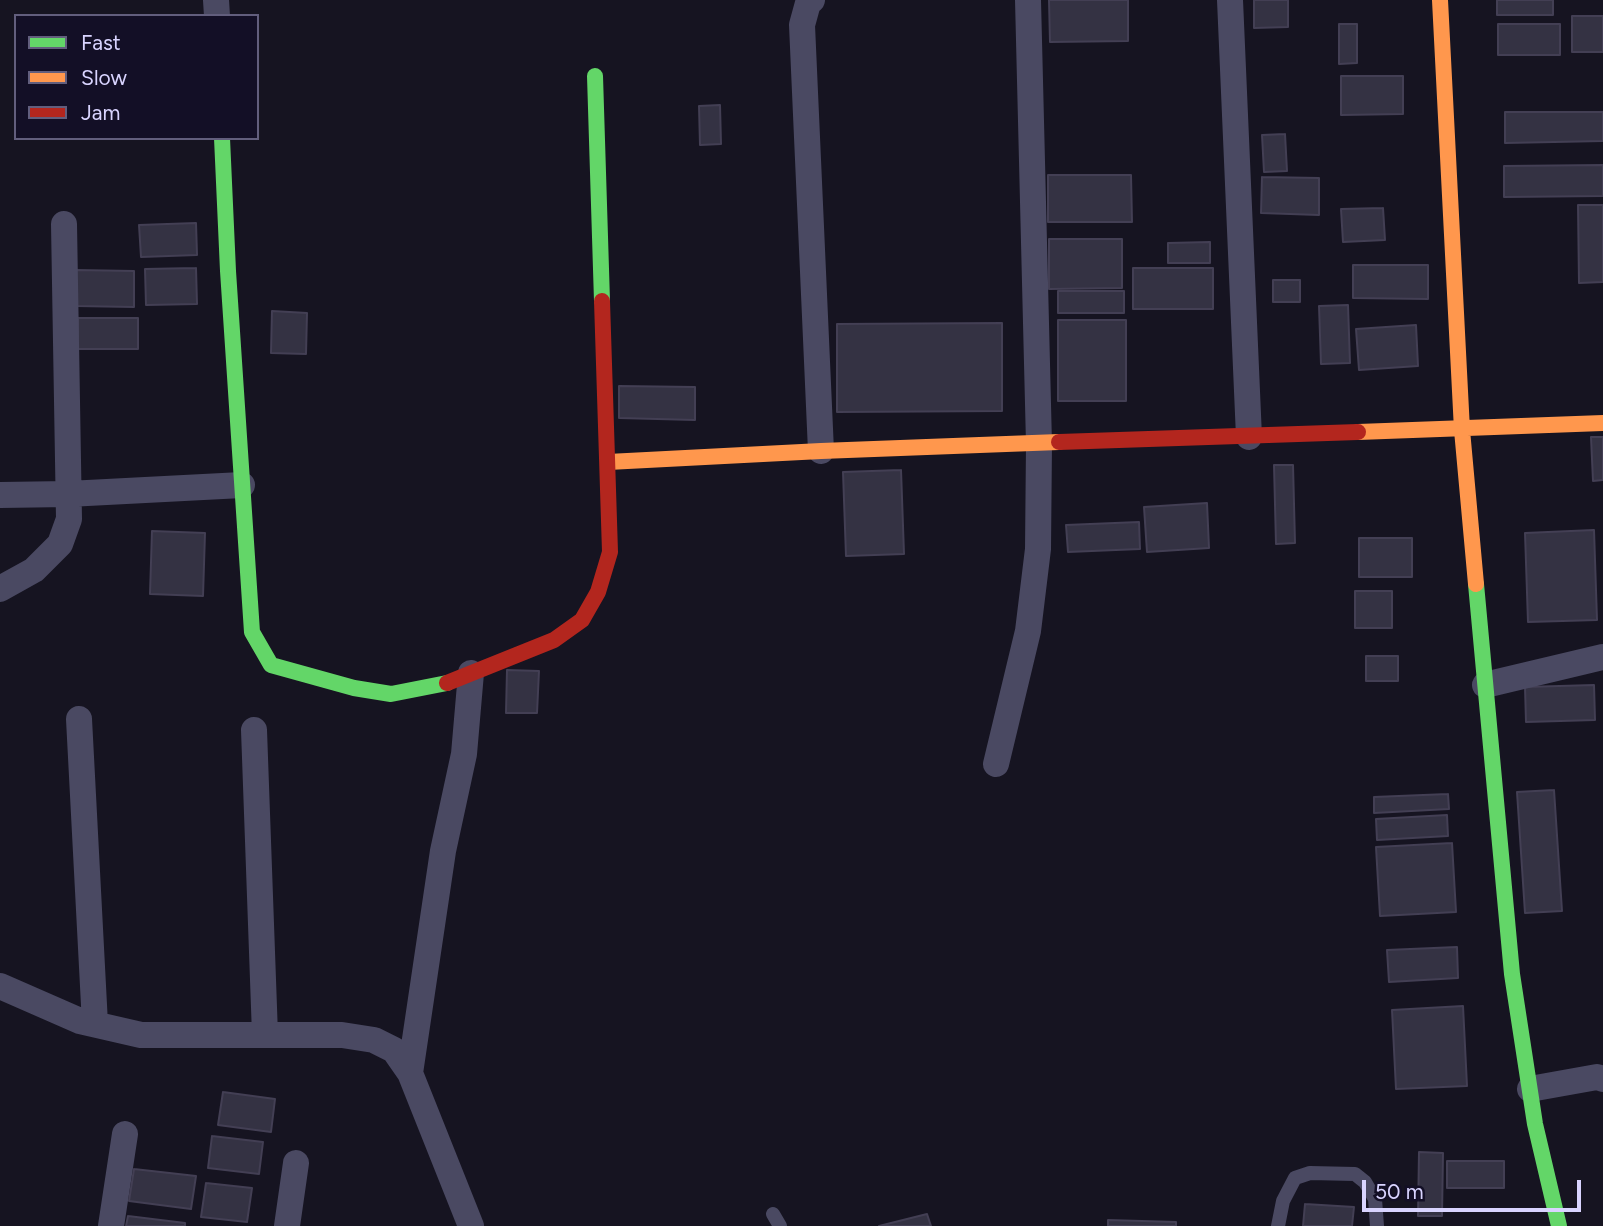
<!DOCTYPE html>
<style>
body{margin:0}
#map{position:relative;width:1603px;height:1226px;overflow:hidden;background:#161421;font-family:Figtree,sans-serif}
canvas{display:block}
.legend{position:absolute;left:14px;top:14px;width:245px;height:126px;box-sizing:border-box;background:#130f26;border:2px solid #625e7d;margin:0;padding:9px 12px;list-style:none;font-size:21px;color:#d9d4ff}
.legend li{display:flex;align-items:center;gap:14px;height:35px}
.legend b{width:35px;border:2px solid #625e7d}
.scale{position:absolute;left:1362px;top:1180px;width:219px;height:32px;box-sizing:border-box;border:4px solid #d9d4ff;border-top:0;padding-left:9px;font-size:21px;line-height:24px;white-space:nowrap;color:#d9d4ff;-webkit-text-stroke:5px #130f26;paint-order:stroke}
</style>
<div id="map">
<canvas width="1603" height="1226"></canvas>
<ul class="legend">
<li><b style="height:9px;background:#63d668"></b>Fast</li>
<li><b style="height:9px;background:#ff974d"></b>Slow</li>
<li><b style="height:9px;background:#b3261e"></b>Jam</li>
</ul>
<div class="scale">50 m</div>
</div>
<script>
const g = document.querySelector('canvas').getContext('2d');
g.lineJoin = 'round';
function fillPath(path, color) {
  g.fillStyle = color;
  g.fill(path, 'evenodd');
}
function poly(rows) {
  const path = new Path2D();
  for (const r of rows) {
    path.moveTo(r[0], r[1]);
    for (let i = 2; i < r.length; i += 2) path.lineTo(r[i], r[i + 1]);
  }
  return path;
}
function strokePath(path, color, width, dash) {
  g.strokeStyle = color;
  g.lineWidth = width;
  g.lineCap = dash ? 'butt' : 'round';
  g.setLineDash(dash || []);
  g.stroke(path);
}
const building = poly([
 [1049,0,1128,0,1128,41,1050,42,1049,0],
 [1254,0,1288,0,1288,27,1254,28,1254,0],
 [1497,0,1553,0,1553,15,1497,15,1497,0],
 [1572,16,1603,16,1603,52,1572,52,1572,16],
 [1339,24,1357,24,1357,63,1339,64,1339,24],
 [1498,24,1560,24,1560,55,1498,55,1498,24],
 [1341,76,1403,76,1403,114,1341,115,1341,76],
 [720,105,721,144,700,145,699,106,720,105],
 [1505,112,1603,112,1603,141,1505,143,1505,112],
 [1285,134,1287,171,1264,172,1262,135,1285,134],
 [1603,165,1603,196,1504,197,1504,166,1603,165],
 [1048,175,1131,175,1132,222,1048,222,1048,175],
 [1262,177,1319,178,1319,215,1261,213,1262,177],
 [1578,205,1603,205,1603,282,1579,283,1578,205],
 [1383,208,1385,240,1343,242,1341,209,1383,208],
 [196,223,197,255,141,257,139,225,196,223],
 [1049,239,1122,239,1122,288,1049,289,1049,239],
 [1210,242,1210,263,1168,263,1168,243,1210,242],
 [1353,265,1428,265,1428,299,1353,298,1353,265],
 [196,268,197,304,146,305,145,269,196,268],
 [1133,268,1213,268,1213,309,1133,309,1133,268],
 [76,270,134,271,134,307,76,306,76,270],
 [1273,280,1300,280,1300,302,1273,302,1273,280],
 [1058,291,1124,291,1124,313,1058,313,1058,291],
 [1348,305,1350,363,1321,364,1319,306,1348,305],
 [272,311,307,313,306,354,271,353,272,311],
 [78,318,138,318,138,349,78,349,78,318],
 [1058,320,1126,320,1126,401,1058,401,1058,320],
 [1002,323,1002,411,837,412,837,324,1002,323],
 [1416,325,1418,366,1359,370,1356,329,1416,325],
 [619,386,695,387,695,420,619,418,619,386],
 [1591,437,1603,437,1603,480,1593,481,1591,437],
 [1274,465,1293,465,1295,543,1276,544,1274,465],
 [901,470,904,554,846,556,843,472,901,470],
 [1207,503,1209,548,1147,552,1144,507,1207,503],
 [1139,522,1140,549,1068,552,1066,525,1139,522],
 [1594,530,1597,620,1528,622,1525,533,1594,530],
 [152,531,205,533,203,596,150,594,152,531],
 [1359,538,1412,538,1412,577,1359,577,1359,538],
 [1355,591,1392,591,1392,628,1355,628,1355,591],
 [1366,656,1398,656,1398,681,1366,681,1366,656],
 [507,670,539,671,537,713,506,713,507,670],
 [1594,685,1595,720,1526,722,1525,687,1594,685],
 [1554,790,1562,911,1525,913,1517,792,1554,790],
 [1448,794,1449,809,1374,813,1374,797,1448,794],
 [1447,815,1448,836,1377,840,1376,819,1447,815],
 [1452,843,1456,912,1380,916,1376,847,1452,843],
 [1457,947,1458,978,1389,982,1387,950,1457,947],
 [1463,1006,1467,1086,1396,1089,1392,1010,1463,1006],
 [223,1092,275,1099,271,1132,218,1125,223,1092],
 [212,1136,263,1142,259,1174,208,1168,212,1136],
 [1419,1152,1443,1153,1442,1216,1418,1216,1419,1152],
 [1447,1161,1504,1161,1504,1188,1447,1188,1447,1161],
 [134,1169,196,1176,191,1209,129,1201,134,1169],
 [206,1183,252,1188,247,1222,201,1217,206,1183],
 [1305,1204,1354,1207,1352,1226,1303,1226,1305,1204],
 [927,1214,931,1226,879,1226,927,1214],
 [128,1216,185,1223,185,1226,126,1226,128,1216],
 [1108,1220,1176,1222,1176,1226,1108,1226,1108,1220]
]);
fillPath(building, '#343243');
strokePath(building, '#433f54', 2);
strokePath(poly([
 [773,1214,780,1226],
 [1278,1226,1283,1201,1295,1178,1310,1173,1355,1174,1365,1182,1375,1199,1377,1226]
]), '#4a4962', 14);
strokePath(poly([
 [216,0,217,16],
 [812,0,808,3,802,25,821,451],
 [1230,0,1249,437],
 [0,495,68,494,242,485],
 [0,589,34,570,60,544,69,519,64,224],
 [1485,685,1603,657],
 [79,719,95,1024],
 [254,730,265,1035],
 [996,764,1028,631,1038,549,1039,444,1028,0],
 [0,986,80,1021,141,1035,342,1035,374,1040,394,1050,410,1073,471,1226],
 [410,1073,443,851,464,754,471,673],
 [1530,1089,1597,1077,1603,1079],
 [111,1226,125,1134],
 [287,1226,296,1163]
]), '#4a4962', 26);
strokePath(poly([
 [595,76,602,301],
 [222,138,228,271,252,632,271,665,354,688,391,694,447,683],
 [1476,584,1512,974,1535,1124,1559,1226]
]), '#63d668', 16);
strokePath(poly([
 [1440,0,1462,430,1476,584],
 [1358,432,1603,423],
 [608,462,821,451,1059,442]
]), '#ff974d', 16);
strokePath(poly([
 [1059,442,1358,432],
 [447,683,554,640,582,620,598,592,610,552,602,301]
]), '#b3261e', 16);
</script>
